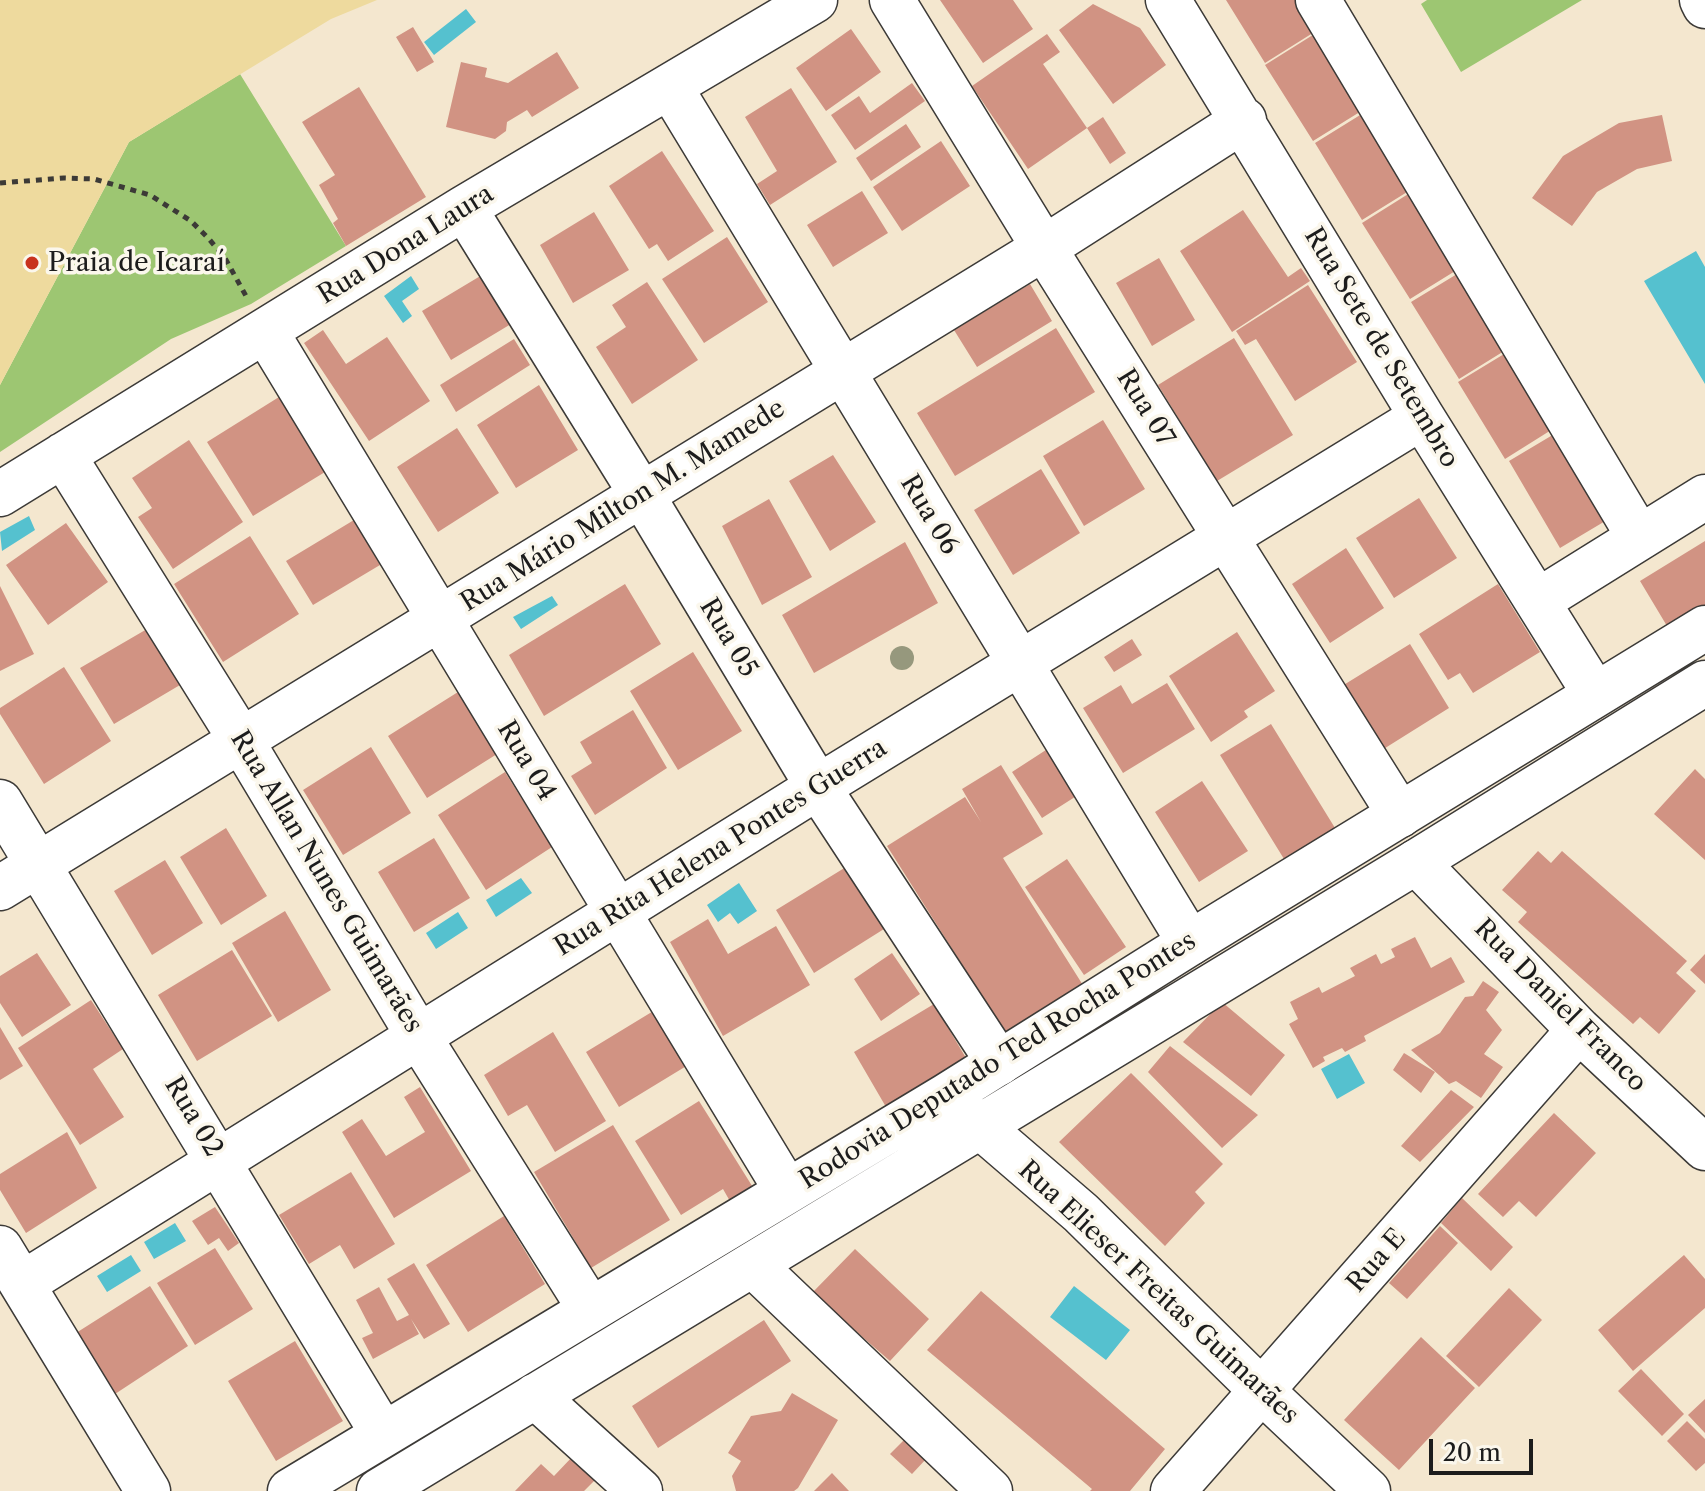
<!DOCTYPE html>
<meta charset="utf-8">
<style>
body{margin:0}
#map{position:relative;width:1705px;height:1491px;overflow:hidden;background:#f4e7cf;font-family:"Libre Caslon Text",serif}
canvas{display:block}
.scale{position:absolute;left:1429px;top:1439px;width:104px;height:36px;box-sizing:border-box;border:4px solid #1c1c1c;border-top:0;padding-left:10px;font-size:24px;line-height:28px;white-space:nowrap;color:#1c1c1c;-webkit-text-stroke:6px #fbf7ec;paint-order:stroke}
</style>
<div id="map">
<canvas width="1705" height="1491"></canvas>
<div class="scale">20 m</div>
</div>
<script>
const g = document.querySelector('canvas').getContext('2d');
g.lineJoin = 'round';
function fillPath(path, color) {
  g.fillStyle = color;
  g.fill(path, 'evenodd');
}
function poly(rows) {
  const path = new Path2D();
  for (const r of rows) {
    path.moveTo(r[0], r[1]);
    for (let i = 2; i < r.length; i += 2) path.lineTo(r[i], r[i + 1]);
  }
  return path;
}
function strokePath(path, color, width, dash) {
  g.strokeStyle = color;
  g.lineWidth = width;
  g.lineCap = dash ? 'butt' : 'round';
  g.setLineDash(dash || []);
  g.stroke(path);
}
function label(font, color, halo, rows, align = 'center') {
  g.font = font + ' "Libre Caslon Text",serif';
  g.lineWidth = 7;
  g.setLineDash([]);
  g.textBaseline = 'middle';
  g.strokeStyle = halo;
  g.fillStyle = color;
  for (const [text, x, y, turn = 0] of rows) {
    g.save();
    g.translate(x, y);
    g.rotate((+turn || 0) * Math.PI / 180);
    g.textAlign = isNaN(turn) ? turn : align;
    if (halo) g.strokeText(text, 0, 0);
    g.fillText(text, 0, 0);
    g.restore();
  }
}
fillPath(poly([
 [1427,0,1582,0,1461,72,1421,4],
 [240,74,346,246,251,304,171,339,0,452,0,385,129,142]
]), '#9dc672');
fillPath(poly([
 [0,0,377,0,331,19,129,142,0,385]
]), '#eeda9e');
fillPath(poly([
 [466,9,476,22,434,55,424,42],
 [1696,251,1705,267,1705,384,1644,281],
 [411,276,419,289,402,301,412,316,403,323,384,296],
 [29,516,35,530,2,551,0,532],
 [552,596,558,605,521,629,513,617],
 [521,878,532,893,496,917,486,900],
 [739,883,757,911,738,924,730,913,718,922,707,905],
 [458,912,468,928,436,949,426,933],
 [1349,1054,1365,1083,1337,1099,1321,1069],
 [175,1223,186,1241,154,1259,144,1242],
 [131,1255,141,1271,107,1292,97,1276],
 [1074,1286,1130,1330,1106,1360,1050,1317]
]), '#55c1cf');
fillPath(poly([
 [940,0,1013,0,1033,29,983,63],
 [1226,0,1297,0,1316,31,1265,63],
 [1093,4,1140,28,1166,65,1113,104,1059,30],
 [413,27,434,62,417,72,396,37],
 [851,29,881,72,826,111,796,68],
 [1316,33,1363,110,1313,141,1265,65],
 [1047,34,1060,52,1043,64,1087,128,1103,117,1126,153,1110,164,1087,128,1028,169,972,86],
 [557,52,579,88,532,117,527,110,507,122,506,131,495,139,446,127,461,62,487,68,485,77,508,83],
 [912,83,925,101,855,150,831,115,859,96,870,113],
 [359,87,426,197,346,246,333,223,338,219,319,185,335,175,302,122],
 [791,88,837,162,770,205,757,184,777,171,745,117],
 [1365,112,1412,189,1362,220,1315,143],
 [1662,115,1672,161,1637,169,1597,192,1572,226,1532,198,1563,156,1619,123],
 [906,124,921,147,871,181,856,158],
 [941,141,970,186,902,231,873,187],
 [662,151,714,231,668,261,657,244,649,249,609,186],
 [862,191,888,233,833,267,807,225],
 [1413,191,1460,268,1410,299,1362,223],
 [1243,210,1288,277,1301,268,1310,281,1232,332,1180,251],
 [594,212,629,270,573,303,540,245],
 [727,237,768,302,704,343,662,279],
 [1159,258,1195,320,1152,346,1116,283],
 [1462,271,1509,348,1459,379,1411,302],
 [482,275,511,324,451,360,422,311],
 [647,282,698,360,632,404,596,347,626,327,612,305],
 [1030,284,1052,321,977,367,954,330],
 [1308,285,1357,362,1295,401,1256,339,1245,345,1236,331],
 [1056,328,1095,392,955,476,917,413],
 [323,330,346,364,387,337,430,401,369,441,304,343],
 [1234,338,1293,435,1217,481,1158,385],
 [514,339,530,365,456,412,440,385],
 [1509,351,1556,427,1505,459,1458,382],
 [539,385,578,450,516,488,477,425],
 [279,397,325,472,253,516,207,442],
 [1103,420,1145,489,1084,526,1043,456],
 [457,428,499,493,438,532,397,467],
 [1561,430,1612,517,1560,548,1509,461],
 [189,440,243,522,173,569,138,517,152,508,132,478],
 [833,455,876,522,830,551,789,481],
 [1041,469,1080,533,1013,575,974,510],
 [1419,498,1457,558,1394,598,1356,538],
 [769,499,812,577,762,605,722,526],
 [354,520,380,565,313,605,286,561],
 [66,523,108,582,48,625,6,565],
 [250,536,299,614,223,662,174,584],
 [1705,541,1705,623,1676,641,1640,581],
 [905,542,938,603,814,673,782,615],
 [1346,548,1384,608,1330,643,1292,584],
 [625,584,661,644,544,716,509,655],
 [1498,584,1540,652,1473,693,1460,673,1448,680,1419,634],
 [0,586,34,654,0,671],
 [147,629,180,685,114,724,80,668],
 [1237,632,1275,691,1244,711,1248,717,1211,742,1169,676],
 [1132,639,1142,655,1114,672,1104,657],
 [1410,644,1449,708,1382,750,1342,686],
 [693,652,742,731,678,770,630,691],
 [64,667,111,741,44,784,0,714,0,708],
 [1167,683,1195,729,1123,773,1083,708,1121,685,1132,704],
 [458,692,497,754,427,798,388,736],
 [633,710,667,768,595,815,571,776,592,763,580,742],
 [1271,724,1335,828,1284,859,1220,755],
 [371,747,411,813,343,855,303,790],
 [1049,748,1078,795,1042,818,1012,772],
 [1001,765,1043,834,1003,858,1086,990,1009,1039,887,846,965,797,981,822,962,789],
 [1695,769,1705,779,1705,860,1654,814],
 [505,772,552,847,486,890,438,815],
 [1202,781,1248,851,1199,882,1155,812],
 [226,828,267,896,221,925,180,857],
 [434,838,470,898,414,932,378,872],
 [1538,851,1551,863,1562,851,1687,961,1676,973,1696,991,1659,1034,1640,1017,1633,1024,1518,922,1527,912,1502,890],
 [1067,859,1126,947,1084,975,1025,887],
 [165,860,203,923,152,955,114,891],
 [846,867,884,929,814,973,776,910],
 [285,911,331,990,278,1022,232,943],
 [708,919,728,954,776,926,810,985,723,1036,670,942],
 [1415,937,1431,968,1451,957,1465,982,1364,1036,1366,1041,1345,1052,1342,1048,1323,1057,1325,1061,1313,1068,1289,1024,1298,1019,1290,1002,1319,987,1322,993,1355,976,1350,968,1376,954,1381,964,1395,957,1391,949],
 [232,950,272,1016,197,1061,158,995],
 [37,953,71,1005,22,1037,0,1003,0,976],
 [892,953,920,994,881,1021,854,979],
 [1705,954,1705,984,1690,970],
 [1483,981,1499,992,1486,1010,1502,1030,1484,1054,1503,1067,1481,1098,1456,1081,1449,1084,1411,1050,1440,1033,1465,997,1473,996],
 [91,1000,123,1049,93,1069,124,1117,80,1145,18,1048],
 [1222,1002,1285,1055,1251,1096,1183,1042],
 [934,1004,966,1058,886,1107,854,1052],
 [655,1010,688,1065,619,1107,586,1052],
 [0,1027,23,1066,0,1080],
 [553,1032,606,1121,555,1152,527,1105,508,1116,484,1075],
 [1170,1046,1258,1115,1222,1148,1148,1072],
 [1404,1053,1435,1072,1421,1093,1393,1070],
 [1131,1073,1223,1164,1195,1192,1205,1203,1165,1246,1059,1142],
 [420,1087,471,1171,394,1218,342,1132,362,1119,386,1156,425,1132,404,1097],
 [1451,1090,1474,1107,1420,1162,1401,1146],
 [699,1101,754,1189,731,1203,723,1189,681,1215,635,1141],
 [1554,1113,1596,1153,1536,1217,1519,1201,1503,1217,1478,1194],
 [613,1125,670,1220,591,1268,534,1172],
 [67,1132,97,1188,26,1233,0,1190,0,1174],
 [351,1172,395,1244,354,1269,340,1245,309,1264,279,1215],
 [1462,1198,1513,1247,1491,1271,1441,1223],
 [215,1207,239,1243,228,1251,219,1238,208,1245,192,1221],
 [504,1216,545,1284,468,1332,426,1265],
 [1440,1226,1458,1243,1407,1299,1389,1283],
 [215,1248,253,1309,195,1345,157,1283],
 [855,1249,929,1319,890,1361,812,1293],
 [1684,1255,1705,1279,1705,1308,1633,1371,1598,1330],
 [414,1263,450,1324,424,1339,411,1319,419,1334,373,1359,362,1338,373,1333,356,1300,379,1287,397,1321,409,1315,387,1279],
 [150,1286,188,1346,115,1394,76,1333],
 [1509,1288,1542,1320,1479,1387,1446,1356],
 [981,1291,1165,1449,1130,1491,1090,1491,1092,1489,927,1350],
 [764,1320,791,1361,658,1448,632,1406],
 [1421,1337,1475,1388,1399,1470,1344,1420],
 [295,1341,343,1421,276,1461,228,1381],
 [1641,1369,1684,1414,1662,1436,1618,1391],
 [792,1393,838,1420,798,1488,794,1491,736,1491,732,1476,741,1461,728,1453,751,1416,781,1411],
 [1705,1399,1705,1433,1688,1415],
 [1687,1421,1705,1439,1705,1463,1696,1471,1667,1441],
 [906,1438,927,1458,912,1474,890,1454],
 [573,1456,597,1478,584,1491,515,1491,541,1464,554,1476],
 [832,1473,849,1491,814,1491]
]), '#d19383');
const minor = poly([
 [892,0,1044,248,1400,815],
 [1168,0,1422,417,1595,694],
 [1318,0,1639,537],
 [1702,0,1705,6],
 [670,87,1190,943],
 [464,208,642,495,818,787,999,1063],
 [266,332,787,1191],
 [63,455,241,740,419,1037,590,1309],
 [0,494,464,208,815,0],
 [1538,601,1705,497],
 [0,802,383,1434],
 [1416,862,1579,1030,1705,1148],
 [0,888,1044,248,1244,120],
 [953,1103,1081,1213,1263,1392,1368,1491],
 [0,1248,148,1491],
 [753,1265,990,1491],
 [22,1284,818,787,1422,417],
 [535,1396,640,1491],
 [1173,1491,1579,1030]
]);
const major = poly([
 [290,1491,946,1096,1190,943,1705,628],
 [379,1491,1416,862,1705,683]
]);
strokePath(minor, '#3c3a37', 47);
strokePath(major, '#3c3a37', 47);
strokePath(poly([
 [0,183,64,178,94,179,150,195,191,221,209,239,225,258,246,296]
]), '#3c3a37', 5, [6, 6]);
strokePath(minor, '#fff', 44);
strokePath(major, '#fff', 44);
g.fillStyle = '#96987d';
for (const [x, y] of [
 [902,658]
]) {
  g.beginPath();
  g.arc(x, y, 12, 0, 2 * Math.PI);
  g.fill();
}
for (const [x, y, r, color] of [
 [32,263,8,"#c8321e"]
]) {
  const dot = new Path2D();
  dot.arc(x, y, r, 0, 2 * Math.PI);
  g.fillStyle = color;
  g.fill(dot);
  strokePath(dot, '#fbf7ec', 3);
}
label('26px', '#1c1c1c', '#fbf7ec', [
 ["Rua Dona Laura",406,245,-32],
 ["Rua Sete de Setembro",1381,348,59],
 ["Rua 07",1145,408,58],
 ["Rua Mário Milton M. Mamede",623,506,-32],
 ["Rua 06",929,515,59],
 ["Rua 05",728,638,59],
 ["Rua 04",526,761,59],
 ["Rua Rita Helena Pontes Guerra",721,848,-32],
 ["Rua Allan Nunes Guimarães",326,882,59],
 ["Rua Daniel Franco",1560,1006,45],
 ["Rodovia Deputado Ted Rocha Pontes",998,1061,-32],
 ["Rua 02",193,1117,59],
 ["Rua E",1377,1261,-49],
 ["Rua Elieser Freitas Guimarães",1158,1293,43]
]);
label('26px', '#1c1c1c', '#fbf7ec', [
 ["Praia de Icaraí",48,263]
], 'left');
</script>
